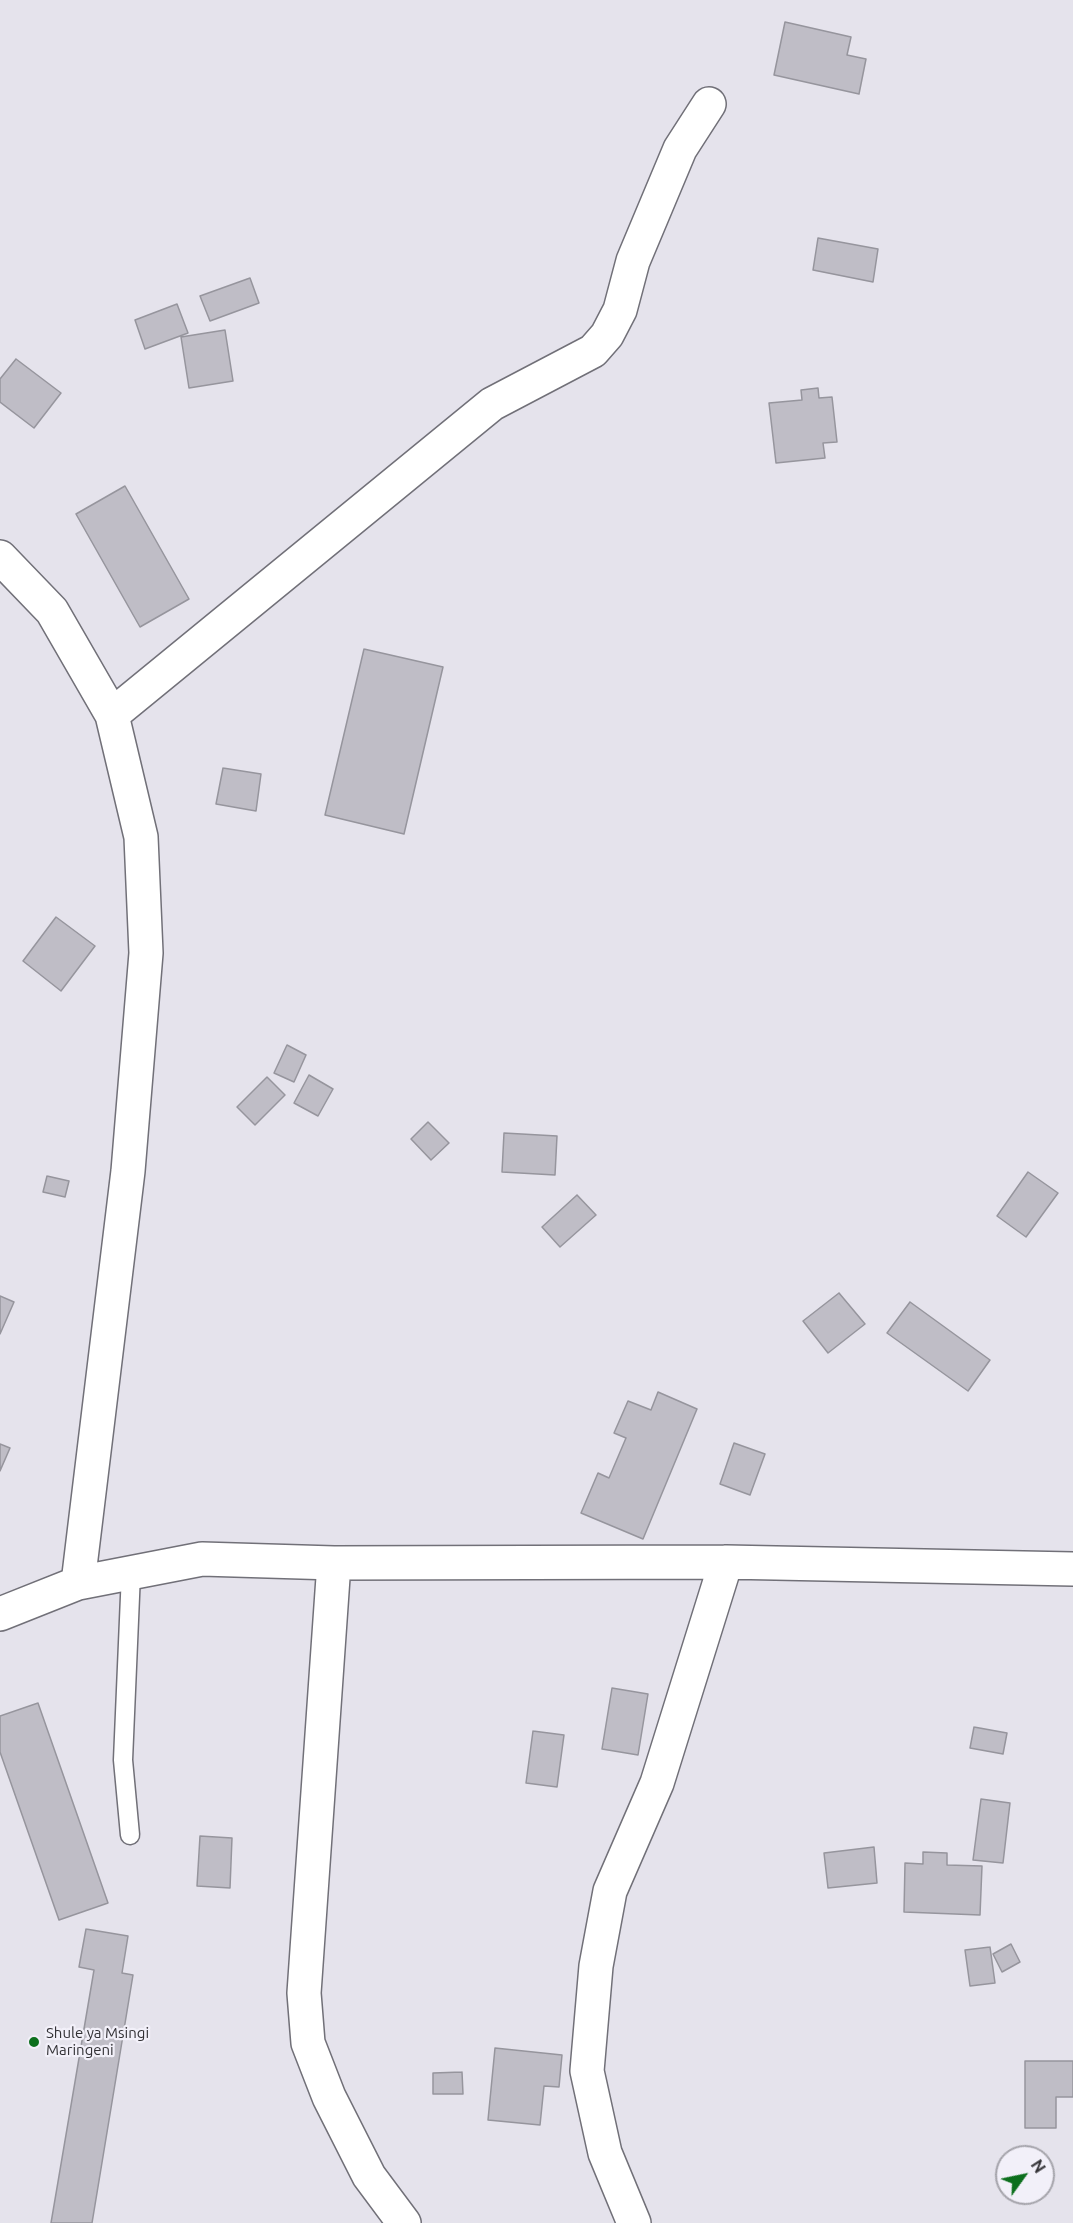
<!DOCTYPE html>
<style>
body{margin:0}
#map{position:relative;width:1073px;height:2223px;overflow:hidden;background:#e5e3ec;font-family:Ubuntu,sans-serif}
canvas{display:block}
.north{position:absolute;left:995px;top:2145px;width:60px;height:60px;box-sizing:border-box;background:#f2f0f9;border:2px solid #a5a4ab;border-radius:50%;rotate:57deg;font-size:16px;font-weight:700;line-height:24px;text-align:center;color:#323135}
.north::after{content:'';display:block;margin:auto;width:21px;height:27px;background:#0c6f1d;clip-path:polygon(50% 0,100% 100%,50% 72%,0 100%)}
</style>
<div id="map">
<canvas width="1073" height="2223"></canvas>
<div class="north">N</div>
</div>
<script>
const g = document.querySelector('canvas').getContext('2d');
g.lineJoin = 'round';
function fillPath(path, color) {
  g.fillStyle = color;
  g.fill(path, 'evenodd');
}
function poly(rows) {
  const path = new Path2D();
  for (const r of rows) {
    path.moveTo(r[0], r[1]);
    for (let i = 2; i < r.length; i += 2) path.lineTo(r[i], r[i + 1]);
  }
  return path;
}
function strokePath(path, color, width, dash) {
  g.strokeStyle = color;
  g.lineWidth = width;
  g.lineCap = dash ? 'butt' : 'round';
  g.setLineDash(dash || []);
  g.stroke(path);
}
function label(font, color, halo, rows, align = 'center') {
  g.font = font + ' Ubuntu,sans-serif';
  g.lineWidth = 4.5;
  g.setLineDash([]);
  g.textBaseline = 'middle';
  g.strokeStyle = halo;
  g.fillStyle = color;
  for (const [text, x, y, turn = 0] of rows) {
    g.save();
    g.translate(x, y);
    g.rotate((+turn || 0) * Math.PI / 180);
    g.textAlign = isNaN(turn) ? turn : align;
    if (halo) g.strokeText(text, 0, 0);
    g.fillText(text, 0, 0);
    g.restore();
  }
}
const building = poly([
 [785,22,851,37,847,55,866,59,859,94,774,75,785,22],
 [818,238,878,249,873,282,813,270,818,238],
 [250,278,259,303,210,321,200,296,250,278],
 [177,304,188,333,145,349,135,320,177,304],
 [225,330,233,381,189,388,181,337,225,330],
 [16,359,61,393,34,428,0,402,0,379,16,359],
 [818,388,819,398,832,397,837,442,823,443,825,458,776,463,769,403,802,400,801,390,818,388],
 [125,486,189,599,140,627,76,514,125,486],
 [364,649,443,667,404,834,325,815,364,649],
 [223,768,261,774,256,811,216,804,223,768],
 [56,917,95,946,61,991,23,961,56,917],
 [287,1045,306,1055,294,1082,274,1073,287,1045],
 [309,1075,333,1089,318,1116,294,1103,309,1075],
 [267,1077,285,1095,255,1125,237,1107,267,1077],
 [428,1122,449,1143,431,1160,411,1139,428,1122],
 [504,1133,557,1136,555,1175,502,1172,504,1133],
 [1028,1172,1058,1193,1026,1237,997,1216,1028,1172],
 [47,1176,69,1181,65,1197,43,1192,47,1176],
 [577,1195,596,1215,560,1247,542,1227,577,1195],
 [839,1293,865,1324,828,1353,803,1321,839,1293],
 [0,1296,14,1302,0,1334,0,1296],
 [910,1302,990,1360,968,1391,887,1333,910,1302],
 [658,1392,697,1409,643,1539,581,1513,598,1473,609,1478,626,1438,614,1433,628,1401,651,1410,658,1392],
 [734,1443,765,1454,750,1495,720,1484,734,1443],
 [0,1444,10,1448,0,1471,0,1444],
 [612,1688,648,1694,638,1755,602,1749,612,1688],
 [38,1703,108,1903,59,1920,0,1752,0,1716,38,1703],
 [974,1727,1007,1733,1003,1754,970,1748,974,1727],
 [533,1731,564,1735,557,1787,526,1783,533,1731],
 [981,1799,1010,1803,1003,1863,973,1860,981,1799],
 [200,1836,232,1838,230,1888,197,1886,200,1836],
 [874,1847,877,1883,828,1888,824,1853,874,1847],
 [923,1852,947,1853,947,1865,982,1866,980,1915,904,1912,905,1863,923,1864,923,1852],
 [86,1929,128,1936,122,1973,133,1975,92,2223,51,2223,94,1970,79,1967,86,1929],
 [1011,1944,1020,1962,1002,1972,993,1954,1011,1944],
 [990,1947,995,1983,970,1986,965,1950,990,1947],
 [495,2048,562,2055,559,2087,544,2086,540,2125,488,2120,495,2048],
 [1025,2061,1073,2061,1073,2097,1056,2097,1056,2128,1025,2128,1025,2061],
 [462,2072,463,2094,433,2094,433,2073,462,2072]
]);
fillPath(building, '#bfbdc6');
strokePath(building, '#96959d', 1.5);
const lane = poly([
 [130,1835,123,1760,131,1573]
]);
const street = poly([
 [0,557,52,611,112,715,141,837,146,953,128,1171,78,1583],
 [112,715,492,404,593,351,607,335,620,310,633,261,680,149,709,104],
 [334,1563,304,1993,308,2043,329,2097,369,2176,404,2223],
 [0,1614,78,1583,202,1559,334,1563,726,1562,1073,1569],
 [634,2223,605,2153,587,2071,596,1966,610,1891,657,1783,726,1562]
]);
strokePath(lane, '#717078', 21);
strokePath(street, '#717078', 36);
strokePath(lane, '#fff', 18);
strokePath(street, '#fff', 33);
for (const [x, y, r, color] of [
 [34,2042,6,"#0c6f1d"]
]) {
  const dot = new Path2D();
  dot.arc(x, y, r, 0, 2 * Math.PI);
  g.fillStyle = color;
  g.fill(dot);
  strokePath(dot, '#f2f0f9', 2);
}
label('15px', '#323135', '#f2f0f9', [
 ["Shule ya Msingi",46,2033],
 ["Maringeni",46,2050]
], 'left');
</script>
